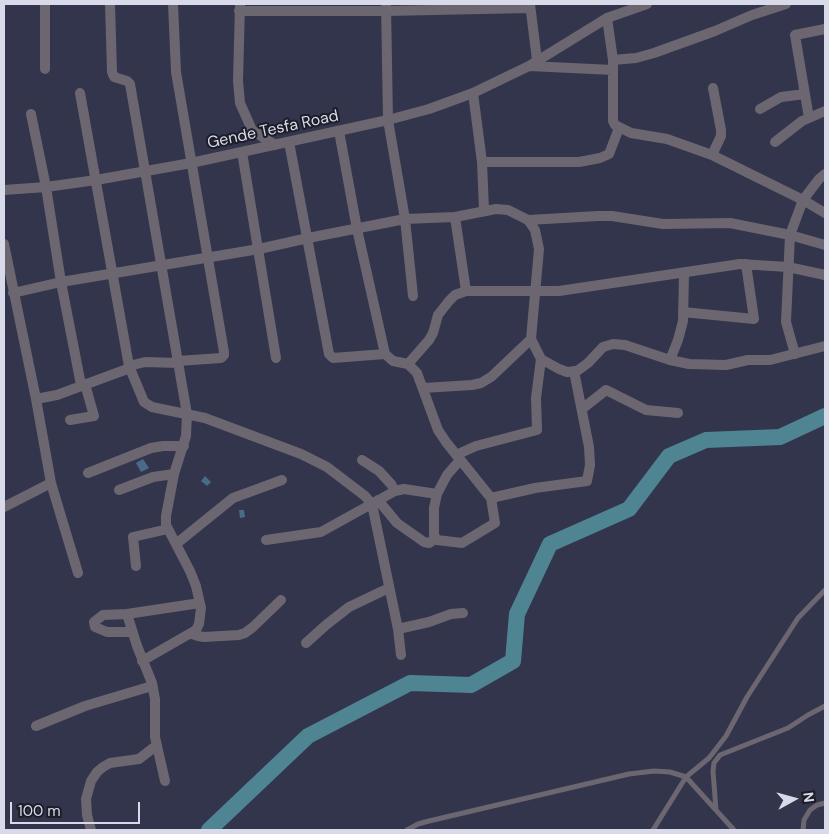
<!DOCTYPE html>
<style>
body{margin:0}
#map{position:relative;width:829px;height:834px;overflow:hidden;background:#32354c;font-family:"DM Sans",sans-serif}
canvas{display:block}
.frame{position:absolute;inset:0;border:5px solid #d8dae9;pointer-events:none}
.north{position:absolute;left:769px;top:774px;width:50px;height:50px;-webkit-text-stroke:4px #1c1d28;paint-order:stroke;rotate:83deg;font-size:14px;font-weight:700;line-height:20px;text-align:center;color:#d8dae9}
.north::after{content:'';display:block;margin:auto;width:18px;height:22px;background:#d8dae9;clip-path:polygon(50% 0,100% 100%,50% 72%,0 100%)}
.scale{position:absolute;left:10px;top:802px;width:130px;height:22px;box-sizing:border-box;border:2px solid #d8dae9;border-top:0;padding-left:6px;font-size:15px;line-height:18px;white-space:nowrap;color:#d8dae9;-webkit-text-stroke:4px #1c1d28;paint-order:stroke}
</style>
<div id="map">
<canvas width="829" height="834"></canvas>
<div class="frame"></div>
<div class="north">N</div>
<div class="scale">100 m</div>
</div>
<script>
const g = document.querySelector('canvas').getContext('2d');
g.lineJoin = 'round';
function poly(rows) {
  const path = new Path2D();
  for (const r of rows) {
    path.moveTo(r[0], r[1]);
    for (let i = 2; i < r.length; i += 2) path.lineTo(r[i], r[i + 1]);
  }
  return path;
}
function strokePath(path, color, width, dash) {
  g.strokeStyle = color;
  g.lineWidth = width;
  g.lineCap = dash ? 'butt' : 'round';
  g.setLineDash(dash || []);
  g.stroke(path);
}
function fillPath(path, color) {
  g.fillStyle = color;
  g.fill(path, 'evenodd');
}
function label(font, color, halo, rows, align = 'center') {
  g.font = font + ' "DM Sans",sans-serif';
  g.lineWidth = 4;
  g.setLineDash([]);
  g.textBaseline = 'middle';
  g.strokeStyle = halo;
  g.fillStyle = color;
  for (const [text, x, y, turn = 0] of rows) {
    g.save();
    g.translate(x, y);
    g.rotate((+turn || 0) * Math.PI / 180);
    g.textAlign = isNaN(turn) ? turn : align;
    if (halo) g.strokeText(text, 0, 0);
    g.fillText(text, 0, 0);
    g.restore();
  }
}
strokePath(poly([
 [209,830,308,736,410,683,471,685,513,661,517,614,550,544,629,509,669,456,706,440,780,437,825,416]
]), '#4f8493', 16);
fillPath(poly([
 [143,459,149,468,141,472,136,463],
 [205,476,211,482,207,486,201,481],
 [239,510,244,510,245,517,240,518]
]), '#4b6a88');
strokePath(poly([
 [716,810,713,771,714,763,720,755,788,728,808,715,825,706],
 [407,830,418,824,429,821,629,774,654,771,670,772,686,777,734,830],
 [653,830,686,777,709,758,726,736,747,697,798,618,825,590],
 [803,830,804,820,810,810,817,805,825,803]
]), '#6c6671', 5);
strokePath(poly([
 [45,4,45,69],
 [110,4,112,72,114,77,127,81,130,84,187,414,186,436,174,474,166,516,166,525,190,571,196,586,201,608,199,624,196,630,142,661],
 [173,4,176,72,224,352,224,355,221,358,178,361],
 [240,4,238,81,240,103,252,130,275,145],
 [386,4,388,120,405,219,413,296],
 [530,4,537,60],
 [239,11,386,11,530,8],
 [607,18,613,60,613,121,615,125,631,133,667,139,712,155,803,200,825,213],
 [613,60,636,58,654,53,715,31,752,15,786,4],
 [529,66,613,70],
 [80,93,129,366,144,402,152,407,205,418,301,454,327,467,365,496,372,504,398,629,401,655],
 [473,93,482,162,484,210],
 [760,109,781,97,805,94],
 [31,114,46,187,61,282,81,385],
 [809,118,795,35,825,29],
 [339,131,357,229,385,354,393,361,408,364,417,373,438,430,446,442,491,498,495,523,462,543,437,540,434,535,434,508,437,494],
 [289,142,329,354,333,358,385,354],
 [775,142,802,121,825,111],
 [242,152,276,358],
 [712,155,721,136,721,130,713,88],
 [482,162,579,162,600,158,609,154,619,128],
 [4,190,46,187,96,180,191,163,388,120,429,109,473,93,529,66,607,18,647,4],
 [455,217,466,291],
 [528,220,535,230,539,249,531,339,541,359,559,369,567,372,577,371,588,363,603,347,613,344,625,345,670,360,689,364,726,365,748,360,770,360,825,346],
 [4,244,36,399,51,483,78,573],
 [13,293,61,282,259,249,308,238,405,219,455,217,496,209,508,210,528,220,598,216,612,216,663,224,730,223,790,235,825,245],
 [683,312,754,319,746,264],
 [795,354,786,322,790,235,803,200,819,179,825,174],
 [670,360,678,340,683,321,684,273],
 [408,364,429,340,433,333,438,315,449,301,455,295,466,291,559,291,740,264,788,267,825,275],
 [129,366,145,362,178,363],
 [423,388,472,385,481,383,491,377,531,339],
 [36,399,57,395,130,368],
 [582,409,606,390,646,410,678,413],
 [70,420,94,416,85,384],
 [456,455,476,446,537,430,536,398,541,359],
 [362,460,379,471,391,484,395,491],
 [88,473,151,448,163,446,184,446],
 [119,490,153,477,174,474],
 [491,498,535,488,587,481,590,465,589,447,574,371],
 [378,500,397,523,424,542,429,543,435,539],
 [4,507,51,483],
 [266,540,321,532,395,491,404,489,437,494,447,475,460,460],
 [176,544,233,498,282,480],
 [136,566,133,537,168,529],
 [127,614,137,646,152,683,155,699,155,737,165,781],
 [398,629,429,622,451,614,463,613],
 [132,632,107,632,95,627,94,622,103,615,127,614,200,603],
 [192,634,198,636,204,637,239,635,245,633,253,627,281,600],
 [306,643,326,625,349,607,389,588],
 [36,726,85,706,152,686],
 [91,830,87,815,86,799,91,781,97,772,103,767,110,763,139,759,157,745]
]), '#6c6671', 10);
label('16px', '#d8dae9', '#1c1d28', [
 ["Gende Tesfa Road",273,130,-12]
]);
</script>
